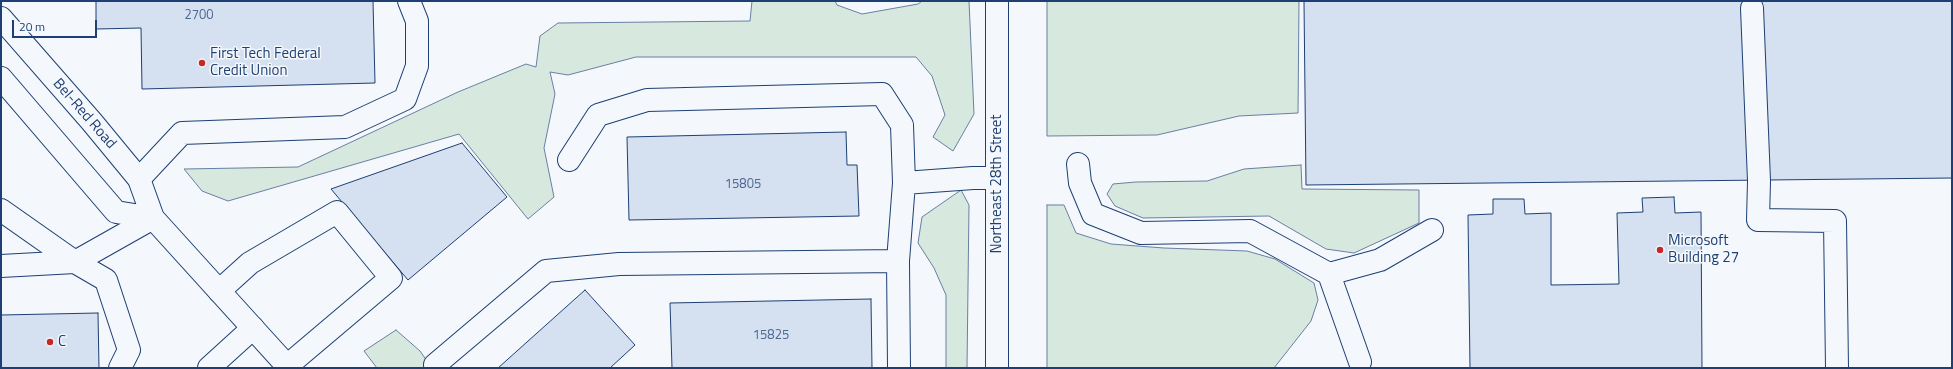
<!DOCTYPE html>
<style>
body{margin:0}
#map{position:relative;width:1953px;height:369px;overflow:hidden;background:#f4f7fb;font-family:"Titillium Web",sans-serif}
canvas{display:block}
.frame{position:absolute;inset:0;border:2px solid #1d3f73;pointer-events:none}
.scale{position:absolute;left:12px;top:20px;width:85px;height:18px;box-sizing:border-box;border:2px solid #1d3f73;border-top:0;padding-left:5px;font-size:12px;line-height:14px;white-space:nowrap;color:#1d3f73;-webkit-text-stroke:3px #f4f7fb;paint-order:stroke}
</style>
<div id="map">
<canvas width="1953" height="369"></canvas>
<div class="frame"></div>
<div class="scale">20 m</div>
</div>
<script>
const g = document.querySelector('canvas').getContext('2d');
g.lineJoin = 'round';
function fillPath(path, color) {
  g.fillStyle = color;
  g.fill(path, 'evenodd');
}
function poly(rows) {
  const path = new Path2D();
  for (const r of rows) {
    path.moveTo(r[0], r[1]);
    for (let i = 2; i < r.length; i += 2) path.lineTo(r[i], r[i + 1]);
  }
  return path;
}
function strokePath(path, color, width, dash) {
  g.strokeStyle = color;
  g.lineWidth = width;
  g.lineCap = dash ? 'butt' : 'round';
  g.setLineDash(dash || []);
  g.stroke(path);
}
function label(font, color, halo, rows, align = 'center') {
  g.font = font + ' "Titillium Web",sans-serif';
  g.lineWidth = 3;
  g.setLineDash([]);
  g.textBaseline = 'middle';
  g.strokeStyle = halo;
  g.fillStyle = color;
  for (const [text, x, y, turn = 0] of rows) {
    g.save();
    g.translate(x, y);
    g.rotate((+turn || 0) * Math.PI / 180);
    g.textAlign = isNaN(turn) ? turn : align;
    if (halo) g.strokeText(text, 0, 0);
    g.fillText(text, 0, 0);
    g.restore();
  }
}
const green = poly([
 [752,1,835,1,837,5,862,14,918,4,922,1,969,1,974,114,953,151,933,137,945,115,932,76,916,57,636,57,568,75,550,72,555,94,544,148,554,197,528,219,459,134,228,201,202,191,184,169,298,167,458,92,526,64,536,67,540,36,558,23,750,21,752,1],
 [1047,1,1299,1,1298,113,1239,116,1157,135,1047,136,1047,1],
 [1301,165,1302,189,1419,190,1419,223,1354,253,1326,249,1269,216,1143,218,1115,206,1107,194,1113,184,1136,182,1207,181,1244,169,1301,165],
 [961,190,969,205,967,368,946,368,946,295,934,268,918,243,922,217,961,190],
 [1047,205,1064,205,1076,233,1111,244,1164,248,1247,251,1275,259,1314,283,1318,300,1311,321,1274,368,1047,368,1047,205],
 [396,330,420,351,432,368,377,368,364,351,396,330]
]);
fillPath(green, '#d7e8df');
strokePath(green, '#687fa3', 1);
const building = poly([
 [96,1,373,1,375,83,142,89,141,28,96,29,96,1],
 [1304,1,1952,1,1952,178,1306,185,1304,1],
 [846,132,847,165,857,165,859,216,629,220,627,137,846,132],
 [462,143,507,197,408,280,331,189,462,143],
 [1674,197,1675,213,1701,212,1702,368,1470,368,1468,215,1493,214,1493,199,1524,199,1525,214,1551,213,1551,285,1619,284,1617,213,1643,212,1642,198,1674,197],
 [585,290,635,345,610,368,498,368,585,290],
 [871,299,872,368,672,368,670,303,871,299],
 [98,313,99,368,1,368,1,315,98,313]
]);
fillPath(building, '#d5e0f0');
strokePath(building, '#1d3f73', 1);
const minor = poly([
 [1752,8,1759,181,1758,220,1835,221,1837,368],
 [1078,164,1080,183,1093,214,1141,233,1250,231,1329,274,1380,260,1432,230],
 [139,179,182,133,345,127,405,99,417,66,417,21,409,1],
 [904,183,973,178,997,178],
 [1,210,75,262,153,218],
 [898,261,899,368],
 [1,266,75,262,106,280,129,350,120,368],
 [1329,274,1360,362],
 [219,291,250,263,337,212,391,278,287,366],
 [435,365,546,271,619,264,898,261,904,183,902,125,882,94,647,100,598,115,569,160],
 [209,368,253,328],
 [997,368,997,1]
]);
const major = poly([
 [1,18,92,122,139,179,153,218,289,368],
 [1,78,116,212,153,218]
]);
strokePath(minor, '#1d3f73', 24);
strokePath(major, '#1d3f73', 24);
strokePath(minor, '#f4f7fb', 22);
strokePath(major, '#f4f7fb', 22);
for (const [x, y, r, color] of [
 [202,63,4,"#c62828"],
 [1660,250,4,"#c62828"],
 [50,342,4,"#c62828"]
]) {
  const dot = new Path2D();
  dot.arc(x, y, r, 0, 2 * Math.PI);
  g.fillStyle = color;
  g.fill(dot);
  strokePath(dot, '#f4f7fb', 1.5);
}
label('13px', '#4b6792', null, [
 ["2700",199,16],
 ["15805",743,185],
 ["15825",771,336]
]);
label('15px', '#1d3f73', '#f4f7fb', [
 ["First Tech Federal",210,54],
 ["Credit Union",210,71],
 ["Microsoft",1668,241],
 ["Building 27",1668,258],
 ["C",58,342]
], 'left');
label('15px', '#1d3f73', '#f4f7fb', [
 ["Bel-Red Road",84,114,49],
 ["Northeast 28th Street",997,184,-90]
]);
</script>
